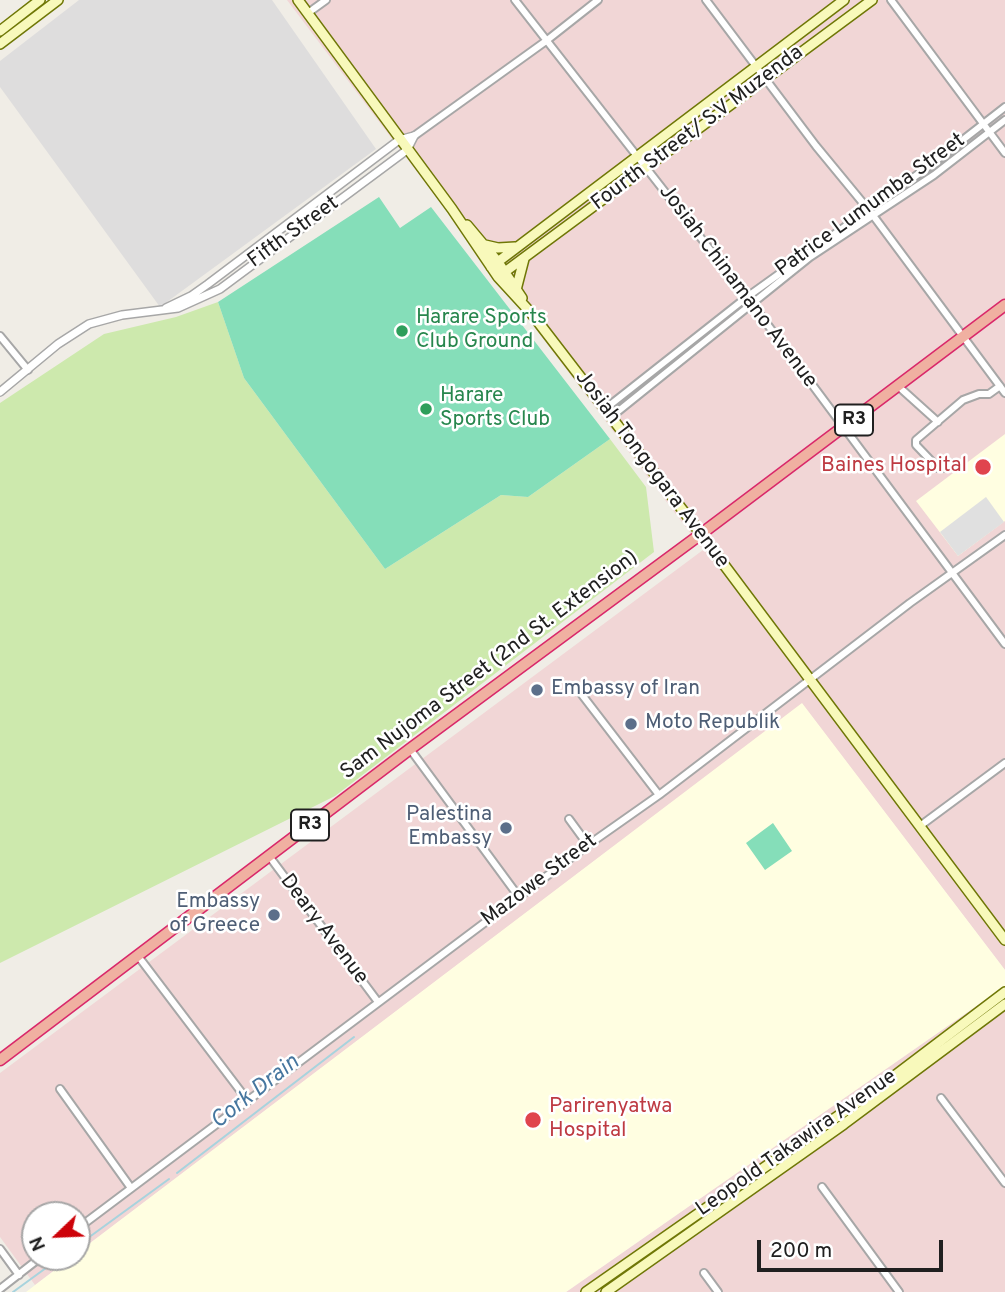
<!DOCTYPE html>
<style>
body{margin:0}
#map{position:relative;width:1005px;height:1292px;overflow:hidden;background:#f0ede6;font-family:Overpass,sans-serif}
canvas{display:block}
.north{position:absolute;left:21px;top:1201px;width:70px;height:70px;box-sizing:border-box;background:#fff;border:2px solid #a6a6a6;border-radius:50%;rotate:247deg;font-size:19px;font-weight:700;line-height:28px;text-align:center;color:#202020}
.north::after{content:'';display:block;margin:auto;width:24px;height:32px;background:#cd0209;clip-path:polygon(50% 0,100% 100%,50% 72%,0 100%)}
.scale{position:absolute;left:757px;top:1240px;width:186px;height:32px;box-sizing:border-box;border:4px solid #202020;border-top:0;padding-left:9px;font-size:21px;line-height:24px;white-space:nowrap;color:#202020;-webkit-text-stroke:5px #fff;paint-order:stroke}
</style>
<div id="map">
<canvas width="1005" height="1292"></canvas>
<div class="north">N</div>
<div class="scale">200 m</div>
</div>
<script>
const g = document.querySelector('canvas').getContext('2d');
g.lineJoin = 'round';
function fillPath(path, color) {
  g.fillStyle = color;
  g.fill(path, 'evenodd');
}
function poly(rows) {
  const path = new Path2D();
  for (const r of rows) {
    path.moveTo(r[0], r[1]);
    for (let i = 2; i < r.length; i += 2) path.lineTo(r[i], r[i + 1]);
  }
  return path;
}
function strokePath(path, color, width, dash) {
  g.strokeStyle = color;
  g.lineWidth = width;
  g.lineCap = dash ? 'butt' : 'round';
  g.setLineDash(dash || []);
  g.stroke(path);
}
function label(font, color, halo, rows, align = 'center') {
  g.font = font + ' Overpass,sans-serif';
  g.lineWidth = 5;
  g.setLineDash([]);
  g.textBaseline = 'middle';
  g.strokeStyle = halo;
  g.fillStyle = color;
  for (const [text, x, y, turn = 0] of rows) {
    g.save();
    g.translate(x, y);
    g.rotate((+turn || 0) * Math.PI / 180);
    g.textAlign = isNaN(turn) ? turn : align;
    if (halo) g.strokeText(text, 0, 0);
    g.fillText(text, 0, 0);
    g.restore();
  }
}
fillPath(poly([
 [79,0,272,0,376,149,160,307,0,87,0,61]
]), '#dedddd');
fillPath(poly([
 [287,0,1005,0,1005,970,802,704,77,1253,77,1215,35,1215,35,1257,72,1257,35,1285,0,1237,0,1073,703,550],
 [1005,986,1005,1292,566,1292]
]), '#f1d6d6');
fillPath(poly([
 [1005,434,1005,521,958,556,916,501],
 [802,703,1005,970,1005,986,566,1292,26,1292,72,1257,77,1257,77,1253]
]), '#fffee1');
fillPath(poly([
 [218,302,244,378,385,569,501,495,528,497,610,439,646,487,654,552,335,796,0,963,0,403,104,334,176,317]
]), '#cde9ad');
fillPath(poly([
 [379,197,400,228,431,207,610,439,528,497,501,495,385,569,244,378,218,302],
 [773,823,792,851,765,870,746,843]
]), '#85deb9');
fillPath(poly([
 [986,497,1004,522,958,556,940,532]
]), '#e0e0e0');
strokePath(poly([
 [177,1173,354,1037],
 [77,1246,169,1179],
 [13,1292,61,1257]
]), '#a7d3dd', 2);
const minor = poly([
 [515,0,747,297,1005,644],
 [706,0,816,146,872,214,1005,393],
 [891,0,1005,153],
 [308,13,326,0],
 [414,136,546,41,598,0],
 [0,336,28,370],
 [898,386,938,422],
 [605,409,747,297,928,167,1005,107],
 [611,417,810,257,934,175,1005,120],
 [951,463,945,468,938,468,916,445,916,440,963,400,979,394,989,394,1000,386],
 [576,687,659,795],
 [410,749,519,897],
 [569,819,588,845],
 [920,826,1005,763],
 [269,856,378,1002],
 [138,956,248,1101],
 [60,1089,131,1188],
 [941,1098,1005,1183],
 [822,1187,899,1292],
 [77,1229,588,845,659,795,910,603,1005,535],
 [0,1249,19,1275],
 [704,1273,718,1292],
 [0,1289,41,1257]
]);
const tertiary = poly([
 [166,308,191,296,208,284,399,140,414,136],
 [0,392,58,344,89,324,122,315,178,308,220,289,407,150,414,136]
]);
const secondary = poly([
 [298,0,452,209,498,277,532,314,701,534,1005,940],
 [0,31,40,0],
 [0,44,58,0],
 [467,225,498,262,522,298],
 [485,245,498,248,515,247],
 [491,267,844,0],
 [498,277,872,0],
 [516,290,524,259],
 [586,1292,881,1086,1005,992],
 [606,1292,844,1124,1005,1004]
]);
const trunk = poly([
 [0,1060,410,749,701,534,1005,305]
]);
strokePath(minor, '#a7a7a7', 10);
strokePath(tertiary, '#a7a7a7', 10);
strokePath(secondary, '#6f7706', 12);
strokePath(trunk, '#d9286a', 13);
strokePath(minor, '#fff', 6);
strokePath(tertiary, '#fff', 7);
strokePath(secondary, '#f8f9bb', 9);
strokePath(trunk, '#f0b0a1', 10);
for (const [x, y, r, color] of [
 [402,331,7,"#2e9e5b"],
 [426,409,7,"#2e9e5b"],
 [983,467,9,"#e0444e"],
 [537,690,7,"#5c6f8a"],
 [631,724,7,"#5c6f8a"],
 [506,828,7,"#5c6f8a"],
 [274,915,7,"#5c6f8a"],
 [533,1120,9,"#e0444e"]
]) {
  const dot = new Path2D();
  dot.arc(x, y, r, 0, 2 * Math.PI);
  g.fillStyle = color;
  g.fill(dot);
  strokePath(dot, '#fff', 2.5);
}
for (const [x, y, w] of [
 [854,420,38],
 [310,825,38]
]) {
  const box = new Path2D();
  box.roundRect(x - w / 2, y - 15.5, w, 31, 5);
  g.fillStyle = '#fff';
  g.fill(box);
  strokePath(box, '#202020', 2);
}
label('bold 19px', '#202020', null, [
 ["R3",854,420],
 ["R3",310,825]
]);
label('21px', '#202020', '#fff', [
 ["Fourth Street/ S.V Muzenda",698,129,-37],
 ["Patrice Lumumba Street",871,206,-36],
 ["Fifth Street",294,233,-36],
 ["Josiah Chinamano Avenue",737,287,53],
 ["Josiah Tongogara Avenue",651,470,53],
 ["Sam Nujoma Street (2nd St. Extension)",490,666,-37],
 ["Mazowe Street",540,881,-37],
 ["Deary Avenue",323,930,53],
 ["Leopold Takawira Avenue",797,1144,-35]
]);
label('21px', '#27864d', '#fff', [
 ["Harare Sports",416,319],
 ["Club Ground",416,343],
 ["Harare",440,397],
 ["Sports Club",440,421]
], 'left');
label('21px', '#be3a42', '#fff', [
 ["Baines Hospital",967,467],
 ["Parirenyatwa",549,1108,"left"],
 ["Hospital",549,1132,"left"]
], 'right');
label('21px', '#4e5e75', '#fff', [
 ["Embassy of Iran",551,690],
 ["Moto Republik",645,724],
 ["Palestina",492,816,"right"],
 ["Embassy",492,840,"right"],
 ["Embassy",260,903,"right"],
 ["of Greece",260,927,"right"]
], 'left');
label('italic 23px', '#46769f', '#fff', [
 ["Cork Drain",256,1093,-38]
]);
</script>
